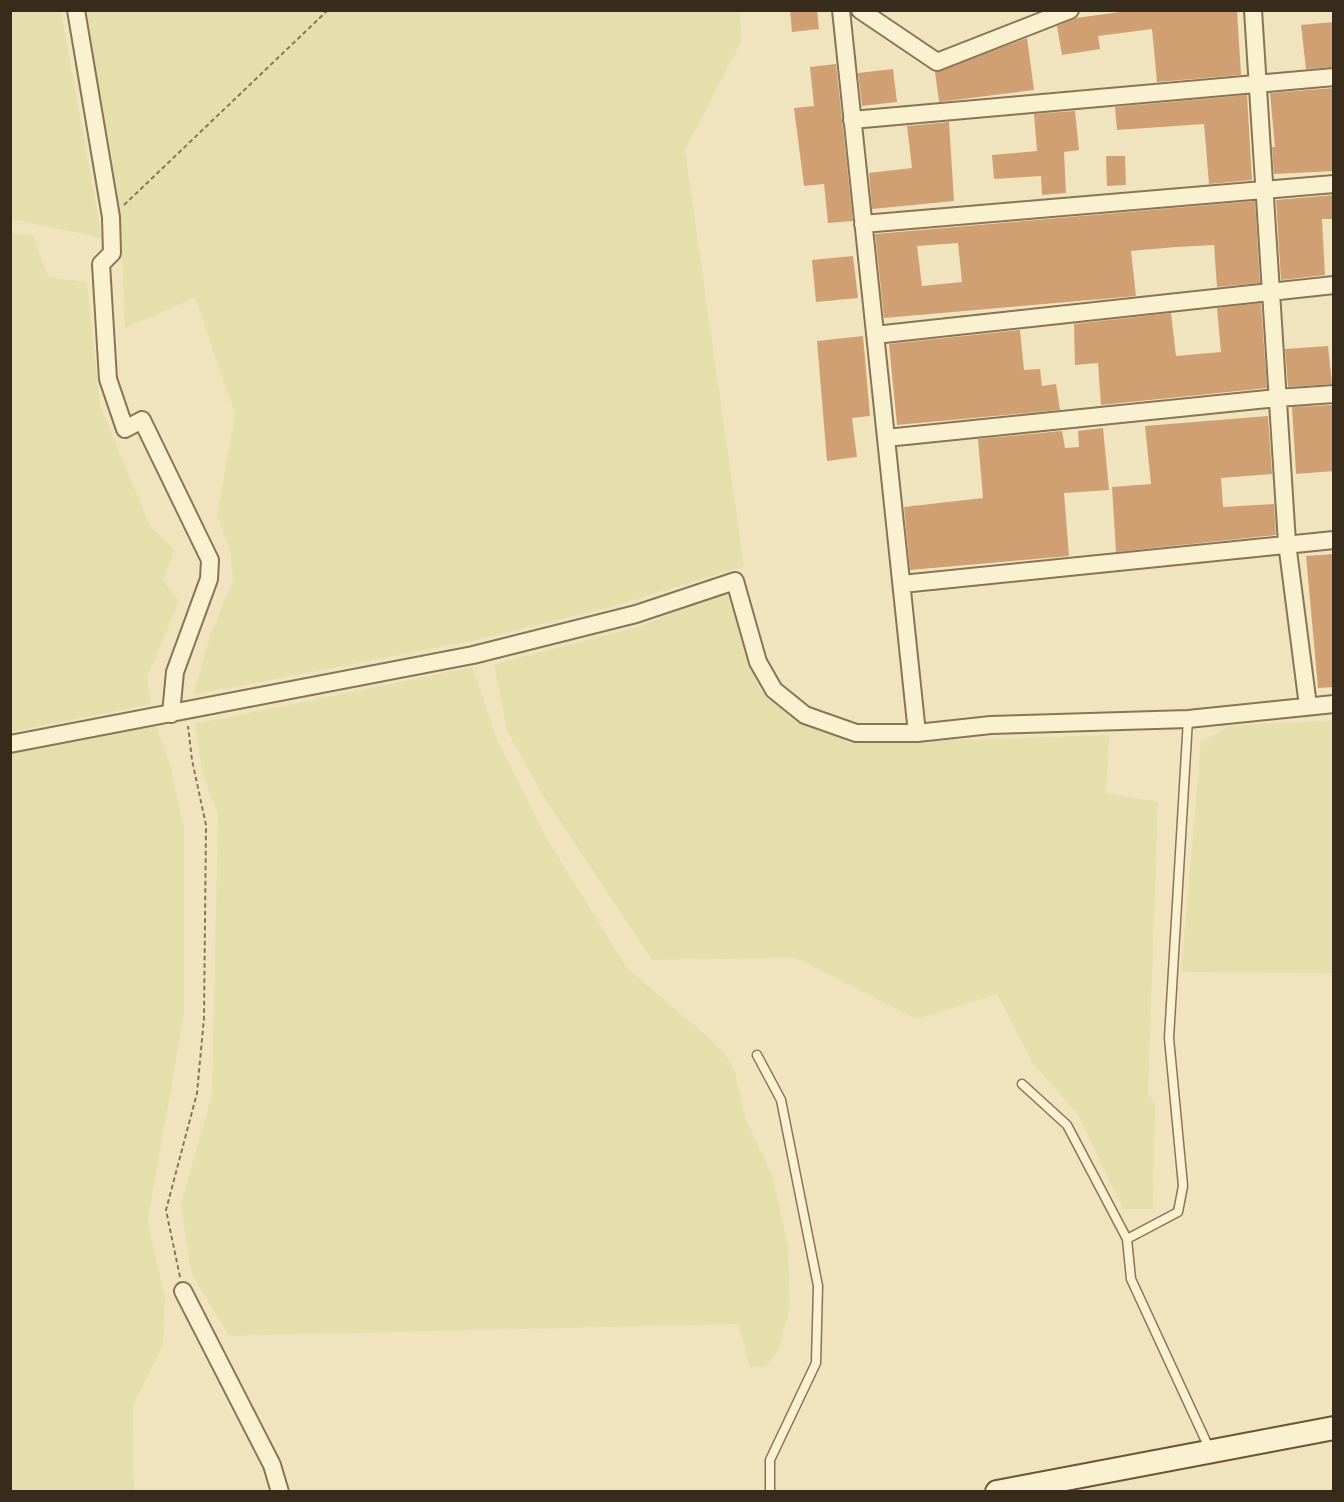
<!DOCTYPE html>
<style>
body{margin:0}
#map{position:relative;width:1344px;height:1502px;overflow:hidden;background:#f0e4be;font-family:"Playfair Display",serif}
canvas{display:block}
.frame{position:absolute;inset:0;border:12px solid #372b1b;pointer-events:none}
</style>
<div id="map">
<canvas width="1344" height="1502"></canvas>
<div class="frame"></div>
</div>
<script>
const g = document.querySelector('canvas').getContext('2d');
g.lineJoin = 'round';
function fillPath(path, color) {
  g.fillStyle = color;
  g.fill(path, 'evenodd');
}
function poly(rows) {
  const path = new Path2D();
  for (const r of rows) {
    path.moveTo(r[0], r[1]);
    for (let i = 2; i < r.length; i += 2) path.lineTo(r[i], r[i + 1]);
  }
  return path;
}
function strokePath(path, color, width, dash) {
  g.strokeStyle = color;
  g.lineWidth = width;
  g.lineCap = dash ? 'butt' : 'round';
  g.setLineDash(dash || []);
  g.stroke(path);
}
fillPath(poly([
 [10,11,61,11,102,238,11,219],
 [85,11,740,11,742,40,685,150,744,566,615,606,481,639,193,695,211,633,233,581,230,549,217,516,235,414,195,298,125,328,120,214],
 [11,233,33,235,48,277,87,282,100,405,150,526,175,550,163,580,179,601,147,678,151,704,11,732],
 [724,592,734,597,750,665,762,692,793,717,849,743,1109,735,1106,793,1158,802,1148,1094,1155,1104,1153,1209,1123,1209,1078,1115,1033,1063,997,994,917,1019,796,958,652,960,542,794,507,731,494,664,641,626],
 [472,667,499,744,547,839,627,968,707,1036,726,1056,735,1072,746,1120,772,1174,788,1246,790,1309,778,1351,765,1368,750,1367,738,1324,229,1336,191,1273,181,1204,212,1094,218,815,202,772,195,724],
 [1333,720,1333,973,1181,972,1201,742,1230,726],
 [155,724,170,763,184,828,184,1015,148,1220,165,1299,163,1345,133,1406,134,1491,11,1492,11,753]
]), '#e5e0ab');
fillPath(poly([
 [790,10,817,10,819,29,792,32],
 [1135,10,1237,10,1241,75,1157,82,1152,29,1098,36,1100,49,1062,55,1057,26,1076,18],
 [1334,22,1334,67,1306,69,1301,25],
 [1027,38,1034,90,939,102,935,72],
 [836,64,853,221,828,223,824,184,804,186,794,108,814,106,810,67],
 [893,69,897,102,862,106,858,73],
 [1334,88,1334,171,1274,174,1272,147,1275,147,1270,93],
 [1247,95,1252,180,1209,184,1204,124,1117,130,1115,107],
 [1075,111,1079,150,1064,152,1066,193,1042,195,1041,176,994,179,992,155,1037,151,1034,114],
 [949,122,954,201,872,209,869,173,912,168,907,126],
 [1106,156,1125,156,1126,185,1107,186],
 [1334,195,1334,219,1322,219,1325,275,1281,280,1276,200],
 [1255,201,1260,283,1217,287,1214,245,1176,247,1131,251,1136,296,884,318,875,234],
 [958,243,962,282,922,286,917,246],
 [853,256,858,298,816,302,812,260],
 [1261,303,1267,388,1101,405,1098,363,1075,365,1074,324,1171,313,1176,356,1221,352,1217,308],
 [1020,330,1024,370,1040,369,1042,386,1056,384,1060,410,897,425,889,344],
 [863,336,870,416,852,418,857,457,827,461,817,341],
 [1328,346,1332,384,1288,387,1285,349],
 [1333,405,1334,471,1296,474,1292,407],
 [1268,416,1272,474,1221,478,1223,507,1274,504,1276,535,1116,552,1112,487,1151,484,1145,426],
 [1103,428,1109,490,1064,493,1069,556,910,570,904,507,983,498,978,439,1062,431,1065,448,1079,447,1078,431],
 [1334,554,1334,687,1318,688,1306,556]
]), '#d0a072');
const lane = poly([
 [757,1055,781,1100,818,1286,816,1363,770,1460,770,1492],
 [1022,1084,1067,1125,1127,1239,1131,1279,1210,1450],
 [1127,1239,1178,1212,1183,1186,1169,1038,1188,719]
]);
const street = poly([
 [76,10,111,217,112,253,101,264,108,379,125,429,142,420,210,560,209,579,175,672,171,714],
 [841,10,917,733],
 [860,10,937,62,1070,10],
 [1253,10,1287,543,1308,706],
 [852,120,1334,77],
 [863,224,1334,184],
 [875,335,1334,285],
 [886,438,1277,398,1334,394],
 [902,584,1334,540],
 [10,744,473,655,636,614,735,581,758,662,774,690,805,715,856,733,917,733,991,725,1188,719,1334,704],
 [183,1291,272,1465,280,1492]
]);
const secondary = poly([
 [997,1492,1334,1428]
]);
strokePath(lane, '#887556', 11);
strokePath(street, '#887556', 20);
strokePath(secondary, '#6a5539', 26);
strokePath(poly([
 [124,205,328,10],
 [180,1277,166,1210,197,1093,204,1018,206,825,192,760,188,726]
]), '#887556', 2, [4.5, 3]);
strokePath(lane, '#faf1d1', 8);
strokePath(street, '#faf1d1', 16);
strokePath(secondary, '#faf1d1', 22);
</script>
